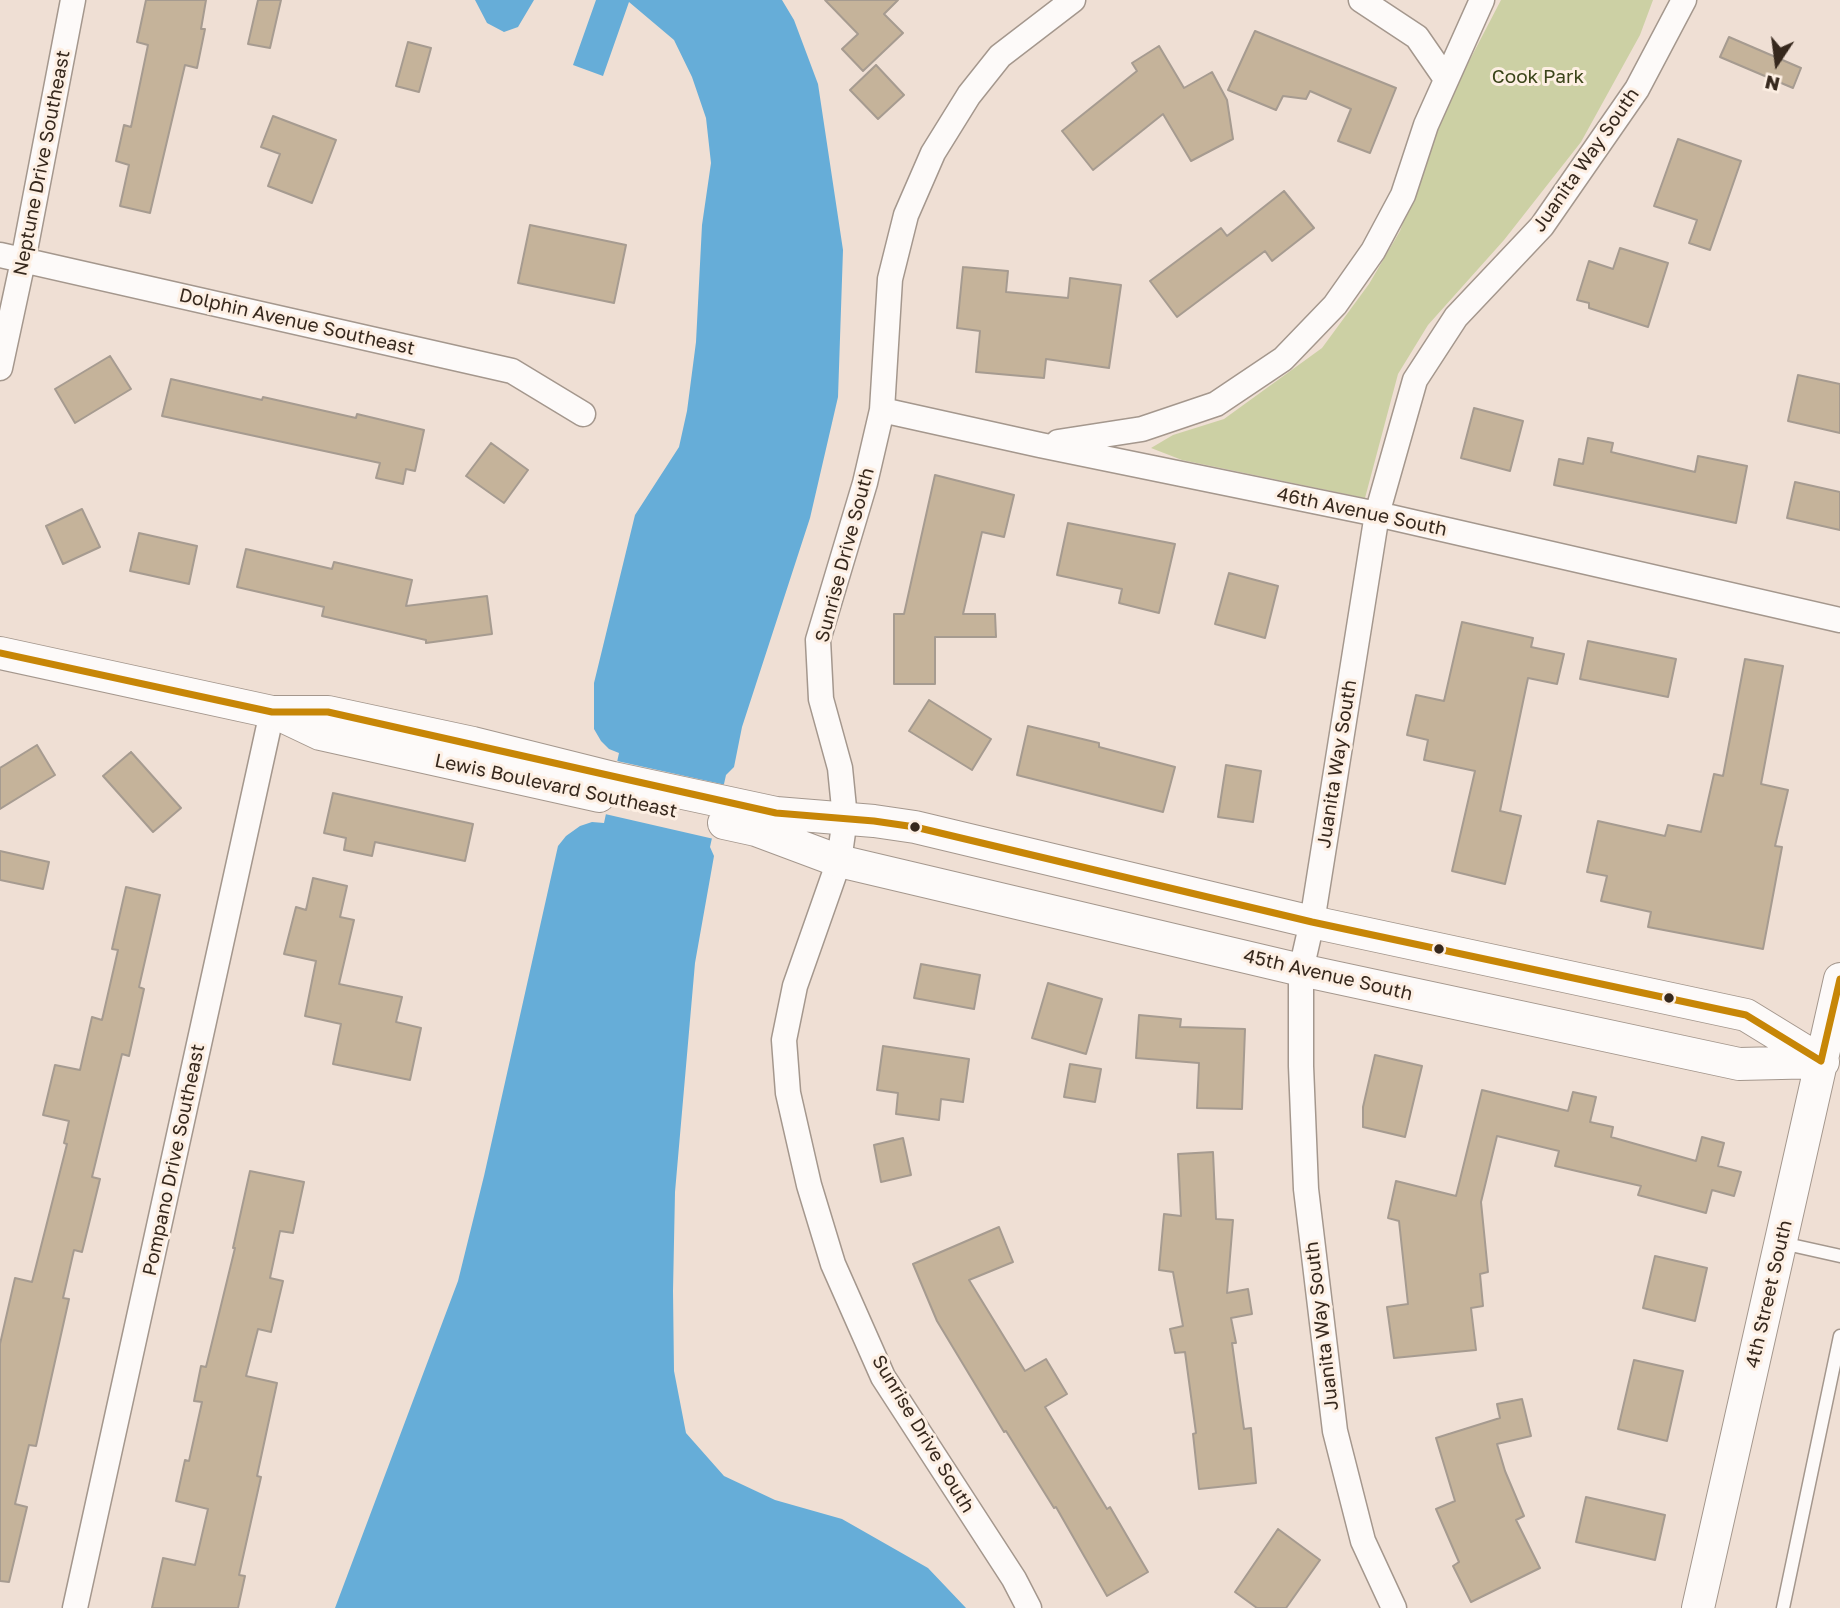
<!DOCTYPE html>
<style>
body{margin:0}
#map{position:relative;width:1840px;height:1608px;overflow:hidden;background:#efdfd4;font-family:"Golos Text",sans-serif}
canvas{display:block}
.north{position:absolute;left:1742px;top:28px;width:70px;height:70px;-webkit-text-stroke:5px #fdefe3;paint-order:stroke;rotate:193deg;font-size:19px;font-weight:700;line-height:28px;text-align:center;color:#36281d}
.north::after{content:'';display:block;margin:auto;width:24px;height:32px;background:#36281d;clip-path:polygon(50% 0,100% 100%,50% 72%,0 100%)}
</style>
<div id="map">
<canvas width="1840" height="1608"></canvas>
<div class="north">N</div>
</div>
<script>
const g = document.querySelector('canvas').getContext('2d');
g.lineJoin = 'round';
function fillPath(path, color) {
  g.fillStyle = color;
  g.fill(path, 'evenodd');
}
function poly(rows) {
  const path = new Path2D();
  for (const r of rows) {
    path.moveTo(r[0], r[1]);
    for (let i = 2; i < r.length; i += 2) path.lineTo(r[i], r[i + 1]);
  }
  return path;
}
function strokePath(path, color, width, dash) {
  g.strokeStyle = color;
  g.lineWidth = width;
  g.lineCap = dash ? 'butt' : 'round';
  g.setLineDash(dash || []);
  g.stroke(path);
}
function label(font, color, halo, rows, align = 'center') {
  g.font = font + ' "Golos Text",sans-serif';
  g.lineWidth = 6;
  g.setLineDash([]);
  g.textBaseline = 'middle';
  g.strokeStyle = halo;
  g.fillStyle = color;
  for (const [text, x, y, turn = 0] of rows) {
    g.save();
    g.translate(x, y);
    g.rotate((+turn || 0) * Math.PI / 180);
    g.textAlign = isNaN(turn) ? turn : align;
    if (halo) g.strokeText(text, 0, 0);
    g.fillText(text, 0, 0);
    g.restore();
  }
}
fillPath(poly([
 [1501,0,1653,0,1640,35,1581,142,1504,240,1428,325,1398,374,1365,498,1182,460,1151,448,1173,435,1224,419,1322,348,1369,284,1400,231,1429,149,1464,71]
]), '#ccd0a4');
fillPath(poly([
 [475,0,534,0,518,27,504,32,487,23],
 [596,0,782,0,794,20,818,84,843,250,838,397,810,518,742,727,734,767,726,775,710,847,714,856,695,963,675,1192,673,1291,674,1371,686,1433,724,1476,775,1500,842,1519,928,1568,966,1608,335,1608,458,1281,484,1176,558,846,566,836,580,826,592,822,604,823,619,753,609,749,601,741,594,729,594,683,635,515,679,447,687,411,696,342,702,225,711,163,706,118,692,77,674,40,629,2,603,76,573,65]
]), '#66add8');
fillPath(poly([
 [617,761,726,785,714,839,605,814]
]), '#efdfd4');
const building = poly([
 [146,0,206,0,201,29,205,29,197,68,185,65,150,213,120,206,129,165,116,161,124,125,131,127,148,45,137,42,146,0],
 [258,0,281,0,270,48,248,44,258,0],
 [825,0,898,0,884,14,903,33,863,71,842,49,858,34,825,0],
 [1255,31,1396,88,1370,153,1338,141,1351,109,1310,91,1306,99,1283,96,1276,110,1228,90,1255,31],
 [1729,37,1801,68,1793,88,1720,57,1729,37],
 [408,42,431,48,419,92,396,86,408,42],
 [1159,46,1184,88,1212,72,1227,100,1233,139,1191,161,1163,114,1093,170,1062,131,1137,71,1132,63,1159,46],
 [876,65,904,95,878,119,850,90,876,65],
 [273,116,336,140,312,203,268,186,280,154,261,147,273,116],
 [1678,139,1741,161,1710,250,1689,243,1697,220,1654,206,1678,139],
 [1284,191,1314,228,1272,261,1265,251,1177,317,1150,281,1221,228,1227,236,1284,191],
 [530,225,626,245,614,303,518,283,530,225],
 [1620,248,1668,263,1648,327,1589,308,1589,303,1577,300,1589,261,1613,269,1620,248],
 [963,267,1008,271,1006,292,1068,298,1070,278,1121,285,1109,368,1046,359,1044,378,976,372,980,331,957,328,963,267],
 [110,356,131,389,75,423,55,389,110,356],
 [1798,375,1840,384,1840,433,1788,421,1798,375],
 [171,379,262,400,263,397,356,418,357,414,424,430,415,471,406,469,403,484,376,478,380,463,162,416,171,379],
 [1474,408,1523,421,1510,471,1461,458,1474,408],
 [1588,438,1613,443,1611,452,1695,472,1698,456,1747,466,1736,523,1554,485,1559,459,1583,464,1588,438],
 [491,443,528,470,504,503,466,476,491,443],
 [935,475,1014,495,1004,537,982,532,963,614,995,614,996,637,935,637,935,684,894,684,894,614,904,614,935,475],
 [1795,482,1840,492,1840,530,1787,518,1795,482],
 [82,509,100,547,63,564,46,526,82,509],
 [1068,523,1175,544,1159,613,1119,603,1122,589,1057,575,1068,523],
 [139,533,197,546,189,584,130,571,139,533],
 [246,549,332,569,334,562,412,580,406,606,487,596,492,634,426,643,426,640,322,616,324,607,237,587,246,549],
 [1229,573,1278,586,1265,638,1215,624,1229,573],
 [1462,622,1533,638,1531,647,1564,654,1557,684,1528,678,1500,811,1521,816,1505,884,1452,871,1475,771,1424,760,1428,740,1407,735,1416,695,1444,701,1462,622],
 [1588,641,1676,659,1668,697,1580,679,1588,641],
 [1745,659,1783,666,1761,784,1788,790,1775,846,1782,847,1763,949,1648,927,1651,912,1601,901,1607,876,1587,872,1598,821,1665,836,1668,825,1701,832,1714,774,1723,776,1745,659],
 [929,700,991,739,972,770,909,731,929,700],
 [1028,726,1099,743,1099,747,1175,767,1163,812,1017,775,1028,726],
 [37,745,55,775,0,809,0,768,37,745],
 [131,752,181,808,153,832,103,776,131,752],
 [1226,765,1261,771,1253,822,1218,817,1226,765],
 [333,793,473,824,465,861,375,842,372,856,344,850,346,838,324,833,333,793],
 [0,851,49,862,43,889,0,880,0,851],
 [313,878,347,886,340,917,354,920,339,984,402,997,396,1022,421,1028,410,1080,333,1064,341,1024,305,1016,316,961,284,954,296,907,306,910,313,878],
 [126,887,160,895,139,987,144,989,129,1056,122,1054,92,1177,100,1179,82,1252,74,1250,63,1298,69,1299,36,1446,29,1445,15,1504,27,1507,9,1582,0,1581,0,1344,15,1278,32,1282,67,1144,64,1143,69,1121,43,1115,55,1065,80,1070,92,1017,102,1020,118,950,112,949,126,887],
 [921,964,980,975,974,1009,914,998,921,964],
 [1048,983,1102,999,1086,1054,1032,1038,1048,983],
 [1139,1015,1181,1019,1180,1027,1245,1029,1242,1109,1197,1108,1199,1063,1136,1058,1139,1015],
 [883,1046,969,1059,963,1102,941,1099,939,1120,896,1114,898,1093,877,1090,883,1046],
 [1375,1055,1422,1066,1405,1137,1363,1127,1363,1107,1375,1055],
 [1070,1064,1101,1069,1095,1102,1064,1097,1070,1064],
 [1482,1090,1568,1111,1573,1092,1596,1097,1590,1122,1613,1127,1611,1137,1696,1161,1702,1137,1724,1143,1718,1166,1741,1172,1734,1196,1712,1190,1706,1213,1638,1195,1641,1186,1555,1166,1559,1151,1497,1136,1481,1202,1488,1272,1480,1274,1483,1306,1471,1308,1476,1350,1394,1358,1387,1307,1408,1304,1399,1221,1388,1218,1396,1181,1456,1196,1482,1090],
 [903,1138,911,1175,881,1182,874,1145,903,1138],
 [1213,1152,1216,1219,1233,1220,1227,1293,1248,1289,1252,1314,1231,1318,1236,1343,1232,1343,1244,1429,1251,1428,1256,1483,1199,1489,1193,1434,1196,1433,1185,1352,1175,1353,1170,1329,1183,1326,1173,1272,1159,1270,1164,1214,1181,1216,1178,1154,1213,1152],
 [250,1171,304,1182,293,1233,280,1231,270,1278,283,1281,271,1332,258,1329,246,1376,277,1383,257,1476,261,1477,239,1575,245,1576,238,1608,152,1608,163,1558,195,1565,208,1509,176,1501,185,1460,189,1461,202,1402,194,1401,201,1366,206,1367,235,1248,233,1248,250,1171],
 [999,1227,1013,1262,969,1280,1025,1371,1046,1359,1067,1394,1045,1407,1107,1509,1110,1507,1148,1572,1107,1596,1056,1507,1054,1508,1006,1431,1004,1432,937,1321,913,1264,999,1227],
 [1655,1256,1707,1268,1695,1321,1643,1308,1655,1256],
 [1634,1360,1683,1371,1667,1441,1618,1429,1634,1360],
 [1522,1399,1531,1436,1497,1444,1505,1471,1524,1516,1516,1520,1540,1568,1471,1602,1453,1566,1459,1562,1436,1509,1455,1501,1436,1438,1500,1418,1497,1404,1522,1399],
 [1586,1497,1665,1515,1655,1560,1576,1542,1586,1497],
 [1278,1529,1320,1560,1286,1608,1257,1608,1235,1592,1278,1529]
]);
fillPath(building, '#c5b39a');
strokePath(building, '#a69b90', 2);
const service = poly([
 [1782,1243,1840,1256],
 [1783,1608,1840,1336]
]);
const minor = poly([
 [1361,0,1417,37,1446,79],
 [0,255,512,371,583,414],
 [0,368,23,261,73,0],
 [882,410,1040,445,1377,514,1840,620],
 [1058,442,1142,429,1216,404,1283,359,1335,305,1373,251,1403,195,1426,125,1482,0],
 [75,1608,272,712],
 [1029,1608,1014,1579,883,1377,833,1264,809,1185,788,1093,784,1040,795,986,839,861,845,818,840,768,821,699,818,640,865,483,882,410,890,279,906,215,933,153,969,95,1000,56,1073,0],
 [1394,1608,1363,1541,1335,1431,1306,1189,1301,1066,1301,970,1312,922,1377,514,1415,380,1456,317,1542,226,1637,89,1684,0]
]);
const tertiary = poly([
 [0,653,272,712,328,712,473,743,613,778,776,813,874,821,915,827,1312,922,1746,1015,1821,1061],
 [280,715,320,734,599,796],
 [724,823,756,830,839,861,1301,970,1739,1064,1823,1062],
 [1698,1608,1840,979]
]);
strokePath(service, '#a4978d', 15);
strokePath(minor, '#a4978d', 27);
strokePath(tertiary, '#a4978d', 34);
strokePath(service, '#fdfaf9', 12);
strokePath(minor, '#fdfaf9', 24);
strokePath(tertiary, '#fdfaf9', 32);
strokePath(poly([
 [0,653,272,712,328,712,776,813,874,821,915,827,1312,922,1746,1015,1821,1061],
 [1821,1061,1840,979]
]), '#c78607', 7);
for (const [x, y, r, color] of [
 [915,827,6,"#36281d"],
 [1439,949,6,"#36281d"],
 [1669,998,6,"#36281d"]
]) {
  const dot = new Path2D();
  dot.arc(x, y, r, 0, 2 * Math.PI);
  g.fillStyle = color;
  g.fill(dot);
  strokePath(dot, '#fdefe3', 2.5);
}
label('19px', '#3a4419', '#fdefe3', [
 ["Cook Park",1538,77]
]);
label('19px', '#36281d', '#fdefe3', [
 ["Juanita Way South",1586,160,-55],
 ["Neptune Drive Southeast",42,163,-79],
 ["Dolphin Avenue Southeast",297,322,13],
 ["46th Avenue South",1362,512,12],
 ["Sunrise Drive South",845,555,-75],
 ["Juanita Way South",1337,764,-81],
 ["Lewis Boulevard Southeast",556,786,12],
 ["45th Avenue South",1328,975,13],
 ["Pompano Drive Southeast",174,1160,-78],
 ["4th Street South",1769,1294,-77],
 ["Juanita Way South",1322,1326,-97],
 ["Sunrise Drive South",923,1434,59]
]);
</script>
